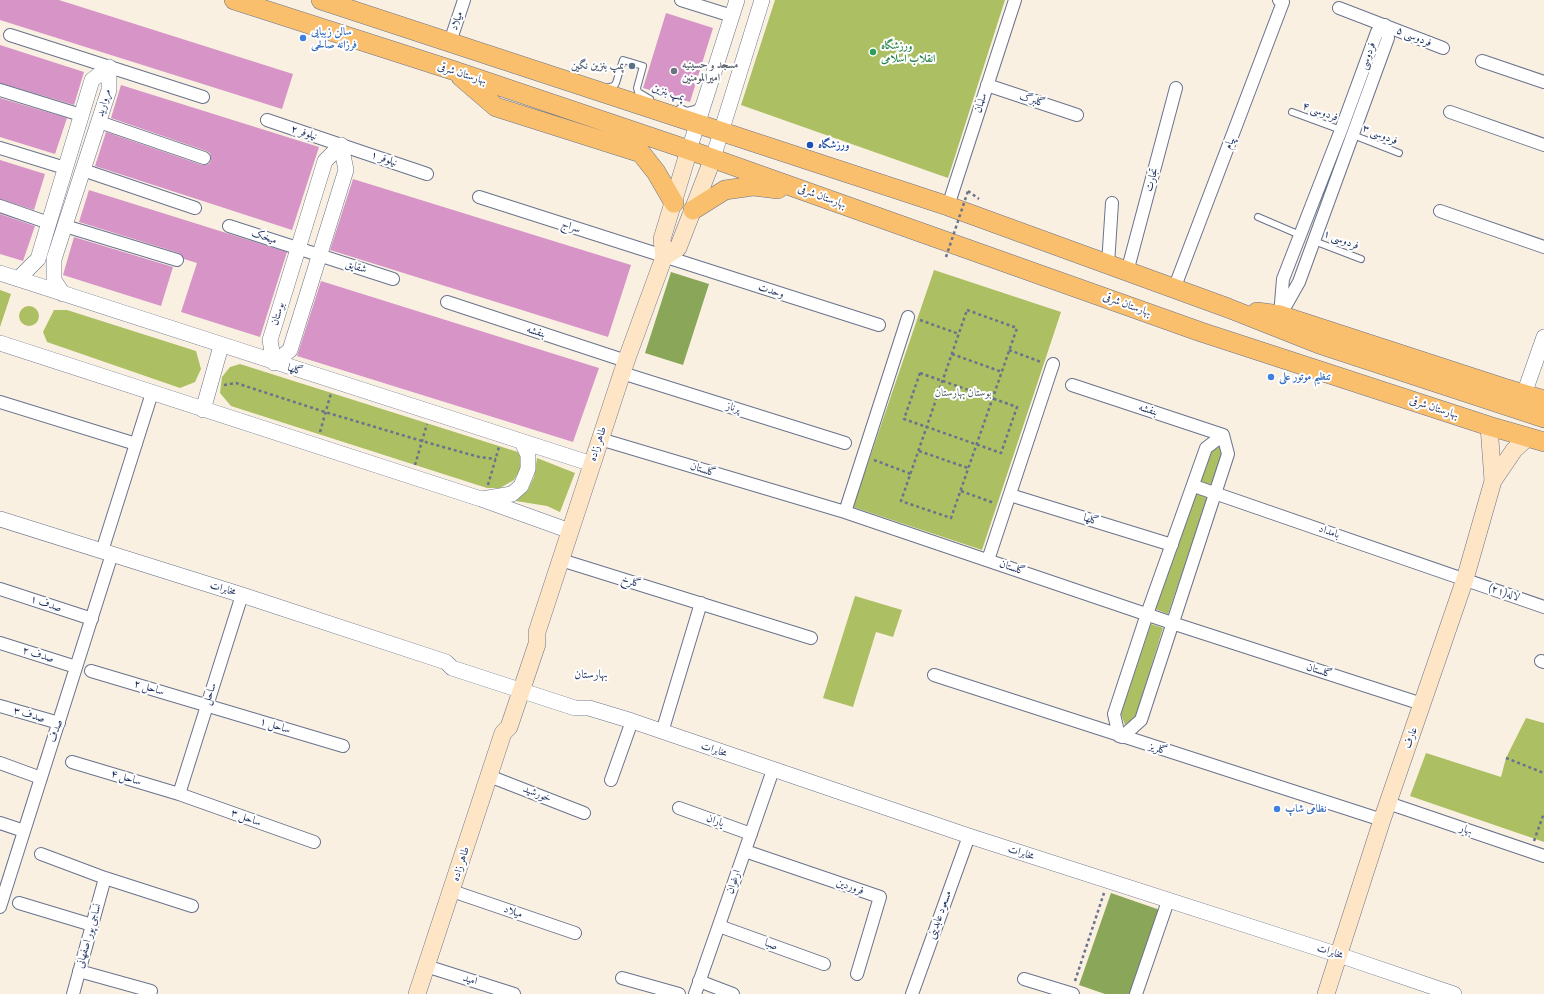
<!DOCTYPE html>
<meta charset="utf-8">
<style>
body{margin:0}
canvas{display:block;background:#f9f0e2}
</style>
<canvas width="1544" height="994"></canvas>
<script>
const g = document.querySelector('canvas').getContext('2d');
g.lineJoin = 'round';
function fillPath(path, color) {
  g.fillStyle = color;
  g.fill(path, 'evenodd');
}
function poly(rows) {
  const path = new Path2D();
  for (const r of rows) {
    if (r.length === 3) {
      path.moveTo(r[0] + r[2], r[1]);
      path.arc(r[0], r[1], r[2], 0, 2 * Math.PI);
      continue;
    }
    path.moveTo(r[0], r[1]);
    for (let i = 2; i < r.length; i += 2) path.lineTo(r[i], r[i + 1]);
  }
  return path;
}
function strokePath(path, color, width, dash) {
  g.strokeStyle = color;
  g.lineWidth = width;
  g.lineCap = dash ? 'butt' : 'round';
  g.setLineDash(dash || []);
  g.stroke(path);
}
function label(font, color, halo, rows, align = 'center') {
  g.font = font + ' "IM FELL Great Primer",Amiri,serif';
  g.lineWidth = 4;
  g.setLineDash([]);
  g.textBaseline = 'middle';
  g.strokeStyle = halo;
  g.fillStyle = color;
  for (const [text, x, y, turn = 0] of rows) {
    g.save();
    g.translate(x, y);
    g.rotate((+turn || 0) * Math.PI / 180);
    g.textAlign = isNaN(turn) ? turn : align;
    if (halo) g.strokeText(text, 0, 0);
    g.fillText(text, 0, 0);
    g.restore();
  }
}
fillPath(poly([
 [775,0,1005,0,948,178,741,105],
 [934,270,1061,312,982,550,853,507],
 [0,290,11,294,0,327],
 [29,316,10],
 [54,310,67,310,196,351,201,369,195,382,180,388,47,342,43,332],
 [240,364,521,453,521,468,514,480,500,488,487,488,231,406,220,393,222,377,230,367],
 [1219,445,1223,454,1213,486,1200,481,1210,451],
 [537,458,575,473,560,512,547,506,516,501,528,490,534,477],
 [1195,493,1208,497,1168,614,1155,609],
 [855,596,902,610,893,637,876,632,853,707,823,698],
 [1151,624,1163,628,1136,716,1125,725,1121,714],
 [1526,718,1544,723,1544,842,1410,796,1426,753,1501,777,1506,758]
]), '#acbf63');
fillPath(poly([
 [671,272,709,284,683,365,645,353],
 [1111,893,1160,910,1131,994,1105,994,1079,985]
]), '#89a659');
fillPath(poly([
 [0,0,59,0,293,74,282,109,0,20],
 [666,13,713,28,690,102,643,88],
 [0,45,84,72,74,105,0,83],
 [121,85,319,147,292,230,95,166,106,132,202,165,209,164,211,160,210,153,206,151,111,118],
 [0,98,67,118,55,154,0,137],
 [0,160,45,174,34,210,0,199],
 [353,179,631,265,608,337,330,250],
 [89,190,287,252,260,337,181,312,197,263,184,259,179,253,79,222],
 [0,214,35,226,23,261,0,254],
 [74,237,173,267,161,306,63,275],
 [321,281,599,368,573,442,297,356]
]), '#d795c7');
const service = poly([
 [606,88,614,86,616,83,623,60,643,66,637,88,638,92,650,99],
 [680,108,687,111,695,109,700,105],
 [1292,112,1341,130],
 [1353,135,1399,153],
 [1258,217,1300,235],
 [1314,241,1361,259]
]);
const minor = poly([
 [681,0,732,16],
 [1339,8,1443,48],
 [10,35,203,97],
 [450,42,464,0],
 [1482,61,1544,82],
 [987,85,1077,115],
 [0,90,81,115],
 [1450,112,1544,145],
 [267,120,427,174],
 [99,122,204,158],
 [0,148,65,168],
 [83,170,195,208],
 [479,197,879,325],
 [0,206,49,223],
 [948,206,1015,0],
 [1440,211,1544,247],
 [65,226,177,260],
 [229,226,393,279],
 [1108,264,1112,203],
 [1127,272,1176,88],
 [1174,289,1283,2,1279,0],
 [447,302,626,361],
 [1282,312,1299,282,1388,38,1385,25],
 [1280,315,1283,279,1341,130,1377,32,1385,25],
 [622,373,845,443],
 [1072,385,1223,435],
 [0,402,136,444],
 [600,439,845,512,1172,623,1422,704],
 [1194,486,1544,607],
 [1010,495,1172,545],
 [845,512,908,317],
 [102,551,152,393],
 [561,560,811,638],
 [988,560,1053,364],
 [0,589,92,619],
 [0,643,76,667],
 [1541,661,1544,662],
 [91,671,343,746],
 [934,675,1382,820],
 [0,706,59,723],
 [662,732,701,603],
 [1119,736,1114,714,1147,614,1206,448,1223,435],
 [1122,737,1141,720,1228,454,1223,435],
 [72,762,179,794,314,842],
 [0,763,41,778],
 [489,776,584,813],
 [611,780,632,721],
 [179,794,242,595],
 [1388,803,1544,856],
 [679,808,751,834],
 [0,823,24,831],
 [745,851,880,897,857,974],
 [41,854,105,878,192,906],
 [452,891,575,933],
 [19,903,92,925],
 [0,907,112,554],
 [719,926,824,964],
 [426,966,514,994],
 [79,971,151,991],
 [622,978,679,994],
 [1024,979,1073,994],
 [699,981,733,994],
 [73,994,105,878],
 [695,994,773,770],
 [912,994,969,836],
 [1136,994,1168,901]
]);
const tertiary = poly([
 [341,145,346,170,290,350,274,363,270,340,325,161,341,145],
 [689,150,737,0],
 [713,158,762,0],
 [0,273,592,464],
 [18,279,38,259,92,80,109,67,109,90,54,259,54,280,63,294],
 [0,343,481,499,570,531],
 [1524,394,1544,337],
 [203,410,221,346],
 [482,499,512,494,521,486,528,469,528,455,522,442],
 [0,519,242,595,446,662,452,668,575,708,589,708,632,721,969,836,1339,955,1454,994]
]);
const secondary = poly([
 [664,257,678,248,713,158],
 [1489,426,1493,481],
 [417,994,503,733,509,727,537,644,537,632,626,361,664,257,662,239,689,150],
 [1326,994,1382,820,1465,579,1493,481,1514,450,1527,438]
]);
const primary = poly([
 [234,0,452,70,689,150,1201,332,1489,426,1544,442],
 [321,0,948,206,1228,308,1319,344,1544,418],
 [461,77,496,107,641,153,656,172,674,203],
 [693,210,725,190,753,186,778,189],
 [1257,312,1280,315,1504,388,1544,400]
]);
strokePath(service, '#69738c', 8);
strokePath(minor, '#69738c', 14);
strokePath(tertiary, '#69738c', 16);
strokePath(secondary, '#69738c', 18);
strokePath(primary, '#69738c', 20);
strokePath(poly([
 [968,191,979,199],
 [967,310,1017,328,951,518,901,501,967,310],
 [920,320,959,334],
 [1009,350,1041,362],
 [952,354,1002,372],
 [920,373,1017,407,1001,453,904,419,920,373],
 [224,385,236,383,325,412,422,441,479,457,496,459],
 [320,432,331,393],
 [919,451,968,468],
 [874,460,911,474],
 [415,465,427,424],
 [488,485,499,447],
 [961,491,994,503],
 [1506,758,1544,773],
 [1534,841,1544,813],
 [1075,981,1104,893]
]), '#69738c', 2.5, [3, 3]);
strokePath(service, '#fff', 6);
strokePath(minor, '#fff', 12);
strokePath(tertiary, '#fff', 15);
strokePath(secondary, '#fde5c5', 17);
strokePath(primary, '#f9bf6d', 19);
strokePath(poly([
 [946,257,968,191]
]), '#69738c', 2.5, [3, 3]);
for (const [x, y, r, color] of [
 [303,38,4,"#3f7fe0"],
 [873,52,4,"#2e9e5b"],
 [632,66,4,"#5c6f8a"],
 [674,71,4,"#6b7280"],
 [810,145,4,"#1a4fb4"],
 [1271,377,4,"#3f7fe0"],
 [1277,809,4,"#3f7fe0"]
]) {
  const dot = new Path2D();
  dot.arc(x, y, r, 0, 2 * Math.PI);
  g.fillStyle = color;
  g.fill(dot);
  strokePath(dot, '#fff', 1.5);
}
label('11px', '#1b2f5e', '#fff', [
 ["میلاد",457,21,-72],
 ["فردوسی ۵",1414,37,22],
 ["فردوسی",1368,56,-70],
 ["بهارستان شرقی",462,74,18],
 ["پمپ بنزین",668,93,19],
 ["گلبرگ",1032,100,18],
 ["مروارید",104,103,-74],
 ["سلمان",981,103,-72],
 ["فردوسی ۴",1320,112,20],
 ["نیلوفر ۲",304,133,18],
 ["فردوسی ۳",1380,135,22],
 ["پیام",1230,143,-69],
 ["نیلوفر ۱",384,159,19],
 ["تجارت",1152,180,-75],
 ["بهارستان شرقی",822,197,20],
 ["سراج",571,227,18],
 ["میخک",264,237,19],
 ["فردوسی ۱",1341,240,21],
 ["شقایق",356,267,17],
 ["وحدت",771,291,17],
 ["بهارستان شرقی",1127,305,20],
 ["بوستان",278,314,-73],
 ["بنفشه",536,332,18],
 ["گلها",295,370,18],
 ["پرناز",733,408,17],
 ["بهارستان شرقی",1434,408,18],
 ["بنفشه",1148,410,18],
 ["طاهر زاده",598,444,-72],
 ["گلستان",703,470,17],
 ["گلها",1091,520,17],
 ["بامداد",1329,532,19],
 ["گلستان",1012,568,19],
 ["گلرخ",631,582,17],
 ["مخابرات",223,589,17],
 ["لاله(۲۱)",1504,593,19],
 ["صدف ۱",46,604,18],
 ["صدف ۲",38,655,17],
 ["گلستان",1319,671,18],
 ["ساحل ۲",149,688,16],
 ["ساحل",210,694,-72],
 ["صدف ۳",29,715,16],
 ["ساحل ۱",275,726,17],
 ["صدف",56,731,-72],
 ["عارف",1411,738,-71],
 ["گلریز",1158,749,18],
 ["مخابرات",714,750,19],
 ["ساحل ۴",126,778,16],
 ["خورشید",537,794,21],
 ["ساحل ۳",246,818,20],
 ["یاران",715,821,20],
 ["بهار",1466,830,19],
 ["مخابرات",1021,853,18],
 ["طاهر زاده",461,864,-72],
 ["ارغوان",734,882,-71],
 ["فروردین",850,887,19],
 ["میلاد",513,912,19],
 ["مسعود عابدینی",940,915,-70],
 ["نساجی پور اصفهانی",89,936,-74],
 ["صبا",771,945,20],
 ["مخابرات",1330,952,18],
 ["امید",470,980,17]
]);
label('bold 11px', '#366cbe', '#fff', [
 ["سالن زیبایی",311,32],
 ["فرزانه صالحی",311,45],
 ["تنظیم موتور علی",1279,377],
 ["نظامی شاپ",1285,809]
], 'left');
label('bold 11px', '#27864d', '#fff', [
 ["ورزشگاه",881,46],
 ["انقلاب اسلامی",881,59]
], 'left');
label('bold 11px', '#5b616d', '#fff', [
 ["مسجد و حسینیه",682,65],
 ["امیرالمومنین",682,78]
], 'left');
label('bold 11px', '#4e5e75', '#fff', [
 ["پمپ بنزین نگین",624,66]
], 'right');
label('bold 11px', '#164399', '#fff', [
 ["ورزشگاه",818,145]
], 'left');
label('11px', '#4e6160', '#fff', [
 ["بوستان بهارستان",963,393]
]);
label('12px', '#1b2f5e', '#fff', [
 ["بهارستان",591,675]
]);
</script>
